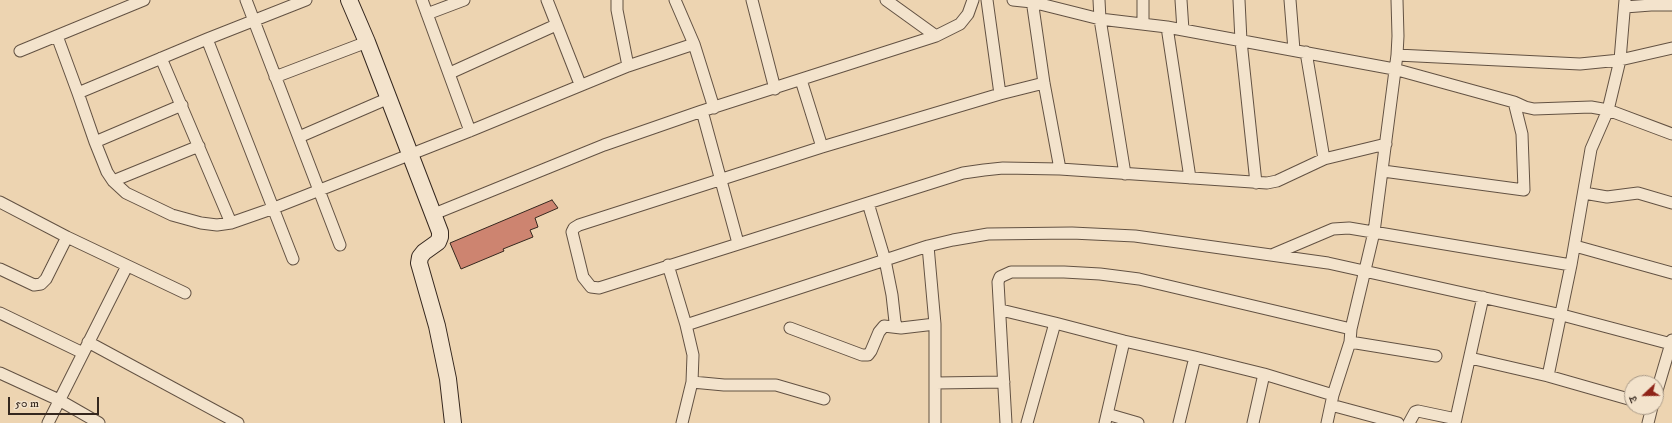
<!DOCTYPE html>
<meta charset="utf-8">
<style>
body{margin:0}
#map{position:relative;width:1672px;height:423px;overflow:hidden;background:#edd4b1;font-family:"IM FELL DW Pica","Noto Serif Devanagari",serif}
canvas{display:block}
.north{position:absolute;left:1624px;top:375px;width:40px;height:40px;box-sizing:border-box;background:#f3e3cc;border:1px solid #a79886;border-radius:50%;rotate:248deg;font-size:11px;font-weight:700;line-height:16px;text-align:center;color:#35271e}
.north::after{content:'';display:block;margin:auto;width:14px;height:18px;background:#8f2418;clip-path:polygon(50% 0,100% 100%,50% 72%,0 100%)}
.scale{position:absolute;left:8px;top:397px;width:91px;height:18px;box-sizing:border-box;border:2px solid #35271e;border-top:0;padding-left:5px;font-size:12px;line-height:14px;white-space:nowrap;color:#35271e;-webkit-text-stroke:3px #f3e3cc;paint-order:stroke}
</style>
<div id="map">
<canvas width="1672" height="423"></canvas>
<div class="north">उ</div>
<div class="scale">50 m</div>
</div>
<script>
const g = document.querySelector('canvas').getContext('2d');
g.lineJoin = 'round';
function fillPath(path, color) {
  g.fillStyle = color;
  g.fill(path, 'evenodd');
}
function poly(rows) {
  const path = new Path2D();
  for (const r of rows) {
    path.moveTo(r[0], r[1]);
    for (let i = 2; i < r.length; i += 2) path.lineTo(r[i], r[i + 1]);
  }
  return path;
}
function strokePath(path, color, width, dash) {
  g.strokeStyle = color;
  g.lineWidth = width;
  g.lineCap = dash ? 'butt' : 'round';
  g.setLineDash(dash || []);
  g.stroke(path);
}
const building = poly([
 [552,200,558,208,535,218,538,227,530,230,533,237,503,249,504,251,461,269,450,243,552,200]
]);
fillPath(building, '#cd8470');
strokePath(building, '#35271e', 1);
const street = poly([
 [246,0,340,245],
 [422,0,470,131],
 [547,0,580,84],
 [617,0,617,10,628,66],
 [675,0,694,44],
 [752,0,775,89],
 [886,0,936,36],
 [987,0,1000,94],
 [1013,0,1032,2,1100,19,1167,27,1394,69,1514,102,1525,107,1534,109,1591,107,1608,110,1672,134],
 [1032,0,1044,83,1060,169],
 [1099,0,1100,19,1125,174],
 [1143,0,1143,24],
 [1181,0,1183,30],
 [1239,0,1241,41,1256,183],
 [1290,0,1294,50],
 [1625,7,1651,5,1672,5],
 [427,14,464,0],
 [1167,27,1190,178],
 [57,36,78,93,95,142,107,172,113,181,126,193,172,215,201,223,217,225,231,223,274,208,470,131,628,66,694,44,714,108],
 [207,39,293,259],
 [20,51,144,0],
 [1306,52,1324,159],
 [1397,55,1580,64,1620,60,1672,48],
 [161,58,231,223],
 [450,73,556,25],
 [275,77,367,42],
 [801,80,822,147],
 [1044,83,1000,94,822,147,579,225,574,228,572,232,583,277,591,287,599,288,963,173,984,170,1003,168,1060,169,1267,183,1277,181,1324,159,1386,144],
 [78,93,207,39,306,0],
 [702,111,738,243],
 [299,137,389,98],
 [95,142,182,105],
 [1383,171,1524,190,1522,134,1514,102],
 [113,181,199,146],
 [1584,193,1607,197,1638,193,1672,203],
 [0,202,67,237,185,293],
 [868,203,885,260,892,295,895,322,897,327],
 [434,214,604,145,702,111,936,36,960,24,968,14,973,0],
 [928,246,935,324,935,423],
 [1575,246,1672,273],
 [1274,254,1333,229,1349,228,1571,265],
 [668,265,686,325,693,355,692,382,682,423],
 [0,269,34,285,41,284,46,279,67,237],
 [1001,310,1055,323],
 [0,313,83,353],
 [686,325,928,246,953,240,988,234,1072,233,1135,236,1328,263,1562,315,1671,344],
 [790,328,862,355,868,355,871,351,879,332,884,326,901,328,935,324],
 [88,342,238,423],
 [1350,342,1436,356],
 [1470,358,1548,376,1632,400],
 [0,373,59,400,99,423],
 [1548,376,1571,265,1591,149,1608,110,1620,60,1625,0],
 [692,382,724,385,776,385,824,399],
 [936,383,1004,382],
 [1656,394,1672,340],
 [1331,405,1398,423],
 [1107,414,1138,423],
 [48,423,127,266],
 [1006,423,998,282,1000,277,1011,272,1064,272,1100,274,1139,279,1351,329],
 [1027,423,1055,323,1124,341,1195,357,1264,374,1333,395],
 [1105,423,1124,341],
 [1179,423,1195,357],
 [1253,423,1264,374],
 [1327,423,1333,395,1350,342,1351,329,1374,232,1397,55,1398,36,1397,0],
 [1409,423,1415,412,1418,411,1456,419],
 [1455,423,1483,297],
 [1648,423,1652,407]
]);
const secondary = poly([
 [349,0,367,42,440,232,440,237,438,242,424,252,420,257,419,263,437,326,448,379,453,423]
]);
strokePath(street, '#635243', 13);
strokePath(secondary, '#35271e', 18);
strokePath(street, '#f3e3cc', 11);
strokePath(secondary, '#f3e3cc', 16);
</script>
